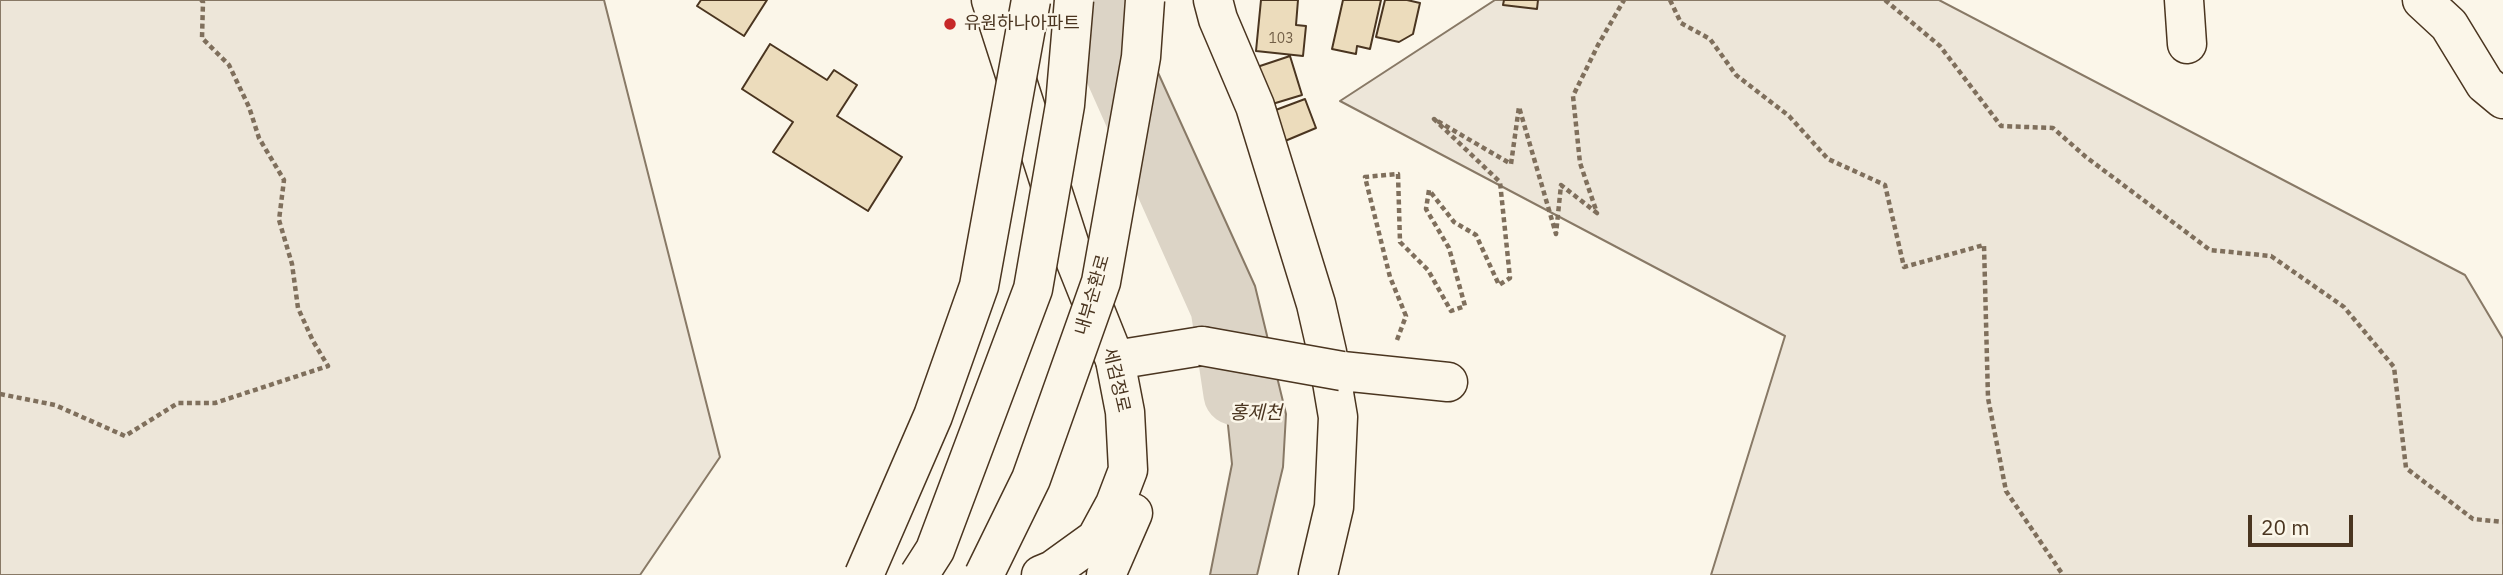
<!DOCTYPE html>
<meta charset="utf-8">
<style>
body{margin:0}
#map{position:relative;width:2503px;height:575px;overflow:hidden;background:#fbf6e9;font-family:"IBM Plex Sans",sans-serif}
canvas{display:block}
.scale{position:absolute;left:2248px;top:515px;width:105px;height:32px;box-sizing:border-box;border:4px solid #4a3520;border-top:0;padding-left:9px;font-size:21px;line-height:24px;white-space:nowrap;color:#4a3520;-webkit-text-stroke:5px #fbf6e9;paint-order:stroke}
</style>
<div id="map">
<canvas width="2503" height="575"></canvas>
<div class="scale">20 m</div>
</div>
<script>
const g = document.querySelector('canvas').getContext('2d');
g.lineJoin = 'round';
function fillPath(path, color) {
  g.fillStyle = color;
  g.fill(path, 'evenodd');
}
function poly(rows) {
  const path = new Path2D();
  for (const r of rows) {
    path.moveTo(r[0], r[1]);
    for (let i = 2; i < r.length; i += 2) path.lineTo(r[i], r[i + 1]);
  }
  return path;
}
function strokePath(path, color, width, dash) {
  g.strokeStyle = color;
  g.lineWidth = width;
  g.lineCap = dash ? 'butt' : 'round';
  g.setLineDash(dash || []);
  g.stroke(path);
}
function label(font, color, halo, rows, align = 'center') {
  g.font = font + ' "IBM Plex Sans","Noto Sans KR",sans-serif';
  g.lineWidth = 5;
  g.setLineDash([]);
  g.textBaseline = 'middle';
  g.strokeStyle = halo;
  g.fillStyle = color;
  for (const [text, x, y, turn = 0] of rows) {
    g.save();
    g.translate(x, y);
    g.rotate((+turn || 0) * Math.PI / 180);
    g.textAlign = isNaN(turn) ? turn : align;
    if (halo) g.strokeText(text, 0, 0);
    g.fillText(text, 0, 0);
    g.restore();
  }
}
const green = poly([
 [0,0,604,0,720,457,640,575,0,575,0,0],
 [1495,0,1939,0,2465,275,2503,339,2503,575,1711,575,1785,336,1340,101,1495,0]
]);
fillPath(green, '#ede6d9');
strokePath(green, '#887966', 2);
const water = poly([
 [1112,0,1151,0,1155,66,1255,286,1286,414,1283,467,1257,575,1210,575,1232,464,1226,406,1222,308,1114,66,1112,0]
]);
fillPath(water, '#dcd4c6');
strokePath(water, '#887966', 2);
strokePath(poly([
 [1112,0,1114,66,1222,308,1235,394]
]), '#dcd4c6', 63);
const building = poly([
 [701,0,767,0,744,36,697,6,701,0],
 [1261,0,1298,0,1296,25,1306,26,1303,56,1256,51,1261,0],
 [1343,0,1381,0,1370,49,1357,46,1356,54,1332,49,1343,0],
 [1385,0,1407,0,1420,3,1413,34,1399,42,1376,37,1385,0],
 [1504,0,1538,0,1537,9,1503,5,1504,0],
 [770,44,827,80,834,70,857,85,837,116,902,157,868,211,773,152,793,122,742,89,770,44],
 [1290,56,1302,95,1269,105,1257,67,1290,56],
 [1305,99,1316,128,1285,141,1273,111,1305,99]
]);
fillPath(building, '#ecdcbc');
strokePath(building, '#4a3520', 2);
const minor = poly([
 [1213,0,1218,19,1255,106,1316,304,1327,352,1338,417,1334,507,1318,575],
 [2184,0,2187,44],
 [2422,0,2449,25,2485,84,2503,99],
 [1115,360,1202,346],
 [1342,371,1448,382]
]);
const major = poly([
 [991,0,1073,255,1115,360,1125,412,1128,470,1115,504,1096,539,1053,570,1041,575],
 [1106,575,1133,513]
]);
strokePath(minor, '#4a3520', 41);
strokePath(major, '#4a3520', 41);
strokePath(poly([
 [1670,0,1681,23,1710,39,1736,75,1789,116,1828,159,1885,185,1904,267,1984,245,1988,398,2006,491,2063,575],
 [1885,0,1940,46,2001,126,2053,128,2086,157,2210,250,2271,256,2344,307,2394,367,2406,468,2473,519,2503,522],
 [1397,340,1406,316,1390,277,1365,177,1398,174,1400,242,1428,270,1451,311,1465,306,1449,248,1426,209,1429,190,1454,222,1476,235,1499,285,1510,278,1500,182,1434,119,1511,164,1519,107,1556,234,1561,185,1597,213,1580,163,1573,96,1598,45,1624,0],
 [0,394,55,405,125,436,178,403,215,403,328,366,313,341,298,308,292,264,279,220,284,180,259,138,249,107,229,65,202,38,203,2,201,0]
]), '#7f6f5c', 4.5, [5, 3.5]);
strokePath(minor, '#fbf6e9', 38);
strokePath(major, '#fbf6e9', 38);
const minorBridge = poly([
 [1202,346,1342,371]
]);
const highwayBridge = poly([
 [864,575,933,416,979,286,1031,0],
 [919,575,935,550,1033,289,1065,105,1074,0],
 [984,575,1031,479,1101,282,1141,57,1145,0]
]);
strokePath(minorBridge, '#4a3520', 41, []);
strokePath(highwayBridge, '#4a3520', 41, []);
strokePath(minorBridge, '#fbf6e9', 38);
strokePath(highwayBridge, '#fbf6e9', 38);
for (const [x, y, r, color] of [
 [950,24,7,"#c62828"]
]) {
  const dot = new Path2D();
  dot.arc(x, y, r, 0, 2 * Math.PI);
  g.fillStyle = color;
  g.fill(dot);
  strokePath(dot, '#fbf6e9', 2.5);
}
label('14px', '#725f47', null, [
 ["103",1281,39]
]);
label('18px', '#4a3520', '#fbf6e9', [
 ["유원하나아파트",964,24]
], 'left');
label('18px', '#4a3520', '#fbf6e9', [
 ["내부순환로",1093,295,-74],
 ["세검정로",1116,380,77]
]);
label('italic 19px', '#4a3520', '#fbf6e9', [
 ["홍제천",1256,414]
]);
</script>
